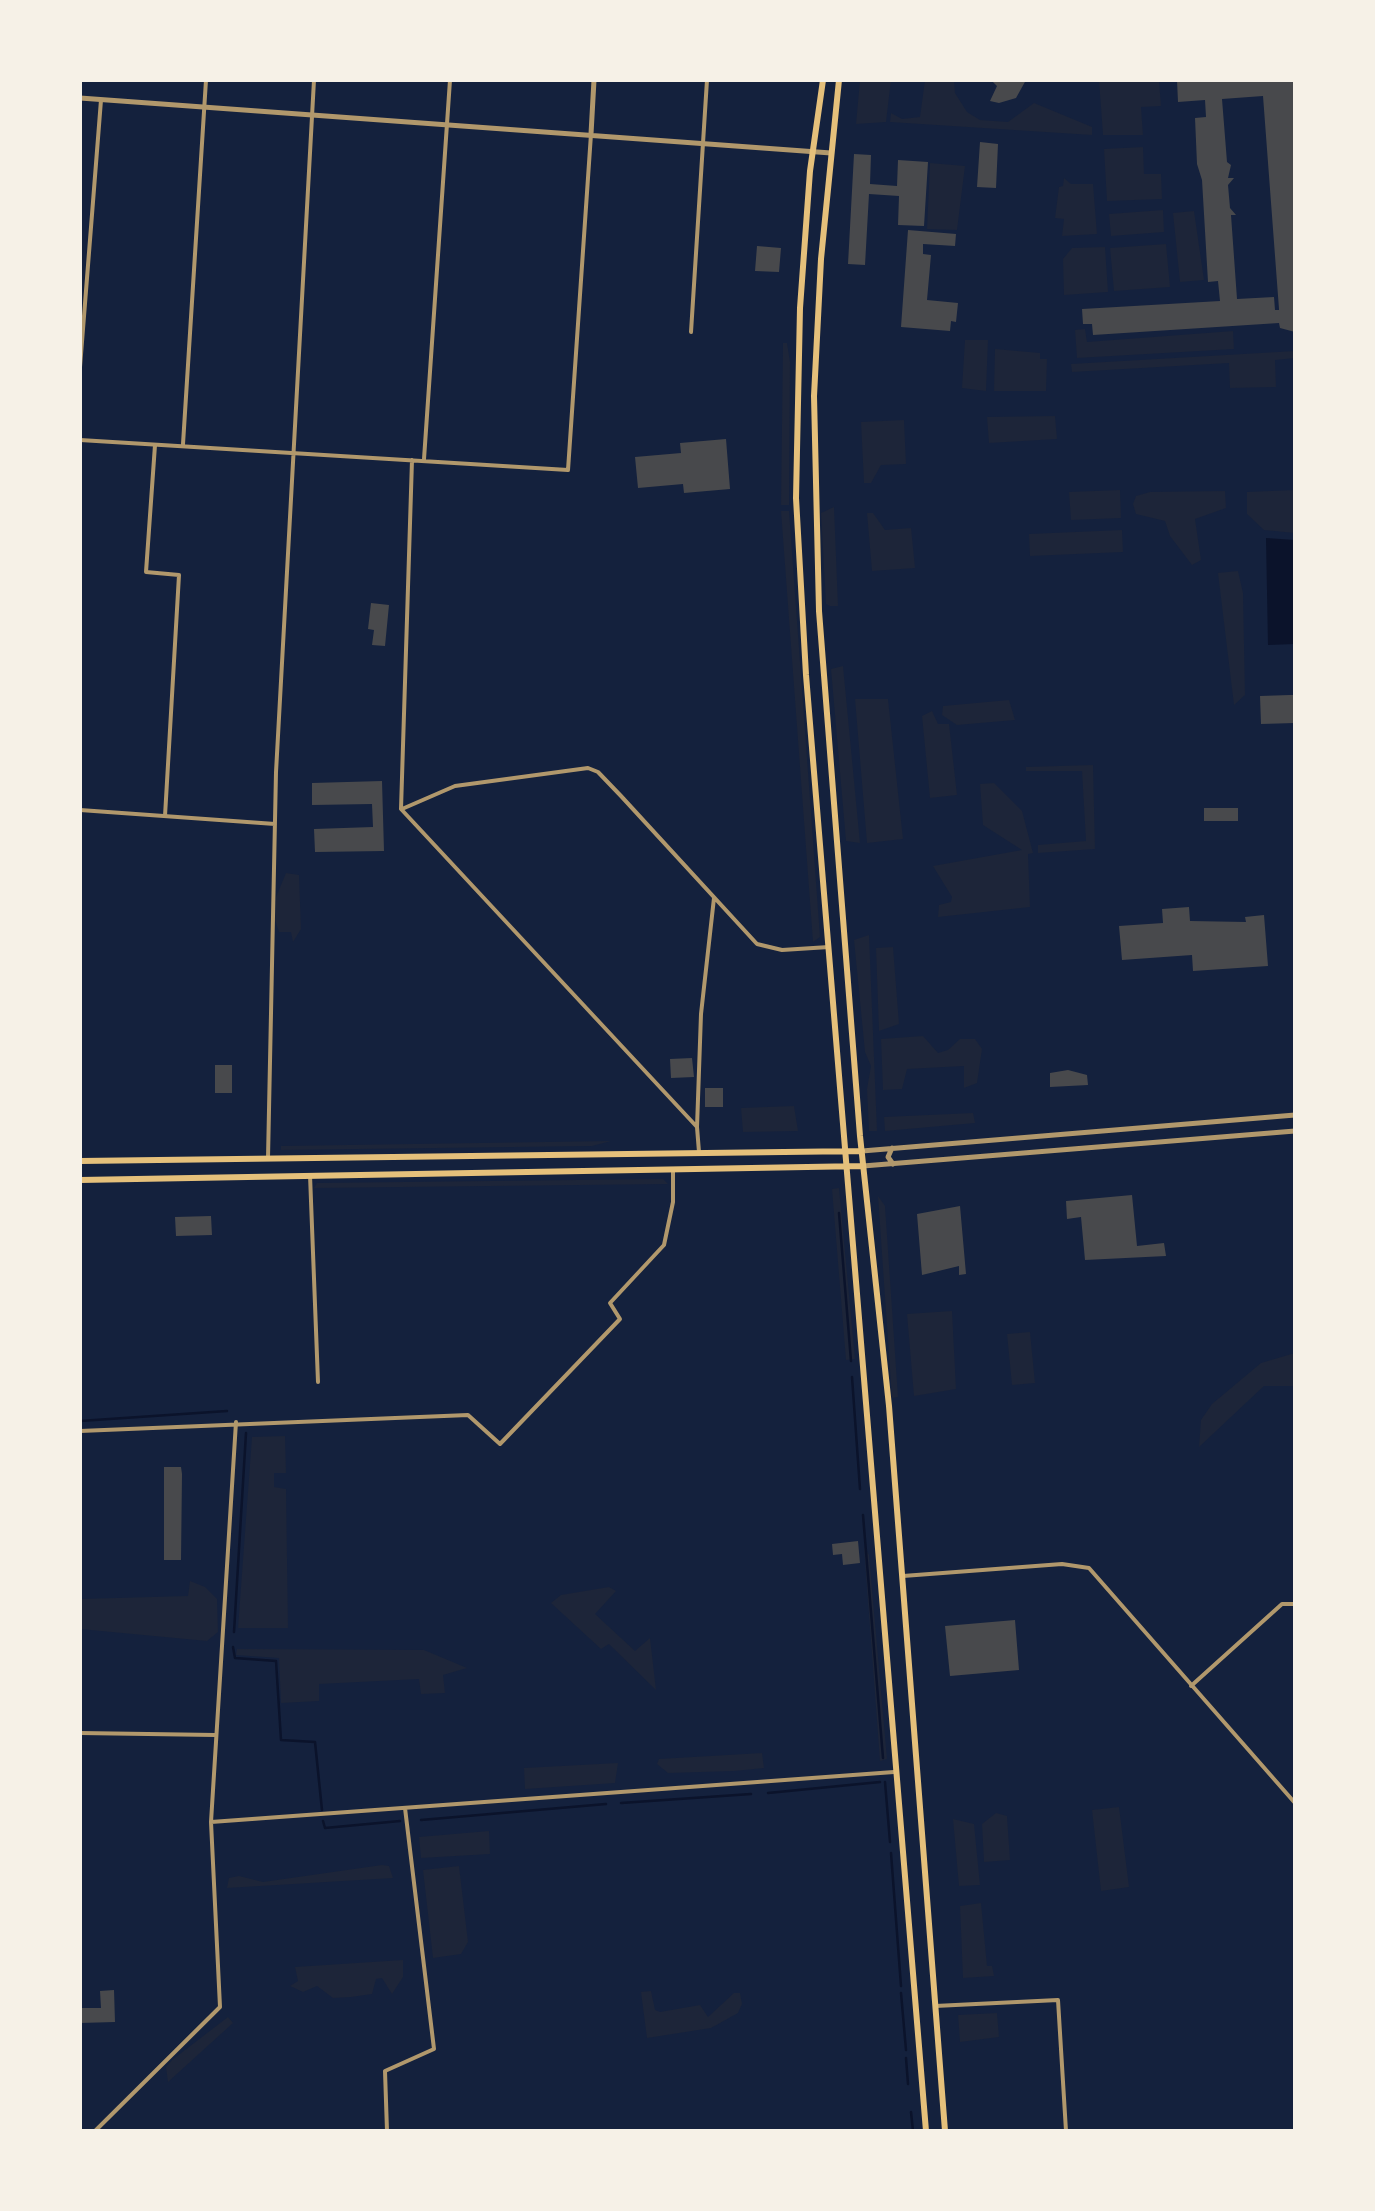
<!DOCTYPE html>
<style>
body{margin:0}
#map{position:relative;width:1375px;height:2211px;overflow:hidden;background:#14213d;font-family:"DM Sans",sans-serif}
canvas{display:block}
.frame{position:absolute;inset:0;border:82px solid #f6f1e7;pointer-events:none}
</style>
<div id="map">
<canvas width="1375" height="2211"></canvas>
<div class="frame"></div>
</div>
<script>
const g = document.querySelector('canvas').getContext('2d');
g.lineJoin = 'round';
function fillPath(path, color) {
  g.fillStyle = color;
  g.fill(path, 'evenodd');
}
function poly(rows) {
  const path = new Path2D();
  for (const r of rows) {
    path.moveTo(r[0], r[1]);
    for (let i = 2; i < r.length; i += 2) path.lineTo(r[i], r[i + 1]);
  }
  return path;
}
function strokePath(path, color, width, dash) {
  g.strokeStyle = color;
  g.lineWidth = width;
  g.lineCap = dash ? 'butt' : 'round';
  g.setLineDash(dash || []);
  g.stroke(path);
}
fillPath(poly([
 [860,80,891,80,886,122,856,124],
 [925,80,954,80,955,93,967,112,980,120,1008,122,1034,103,1092,127,1092,135,890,122,891,113,902,119,920,117],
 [1099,80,1159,80,1161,106,1141,107,1143,135,1103,135],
 [1143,147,1144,174,1161,174,1162,199,1107,201,1104,149],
 [930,163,965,166,957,230,927,229],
 [1064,178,1071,184,1093,184,1097,234,1062,236,1064,219,1055,218,1059,187,1063,186],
 [1163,210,1164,232,1111,236,1109,214],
 [1194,211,1204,280,1180,282,1173,213],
 [1166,244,1170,287,1114,291,1110,248],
 [1105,247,1108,292,1064,295,1063,259,1072,248],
 [1085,329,1087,342,1233,331,1234,349,1077,358,1075,330],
 [965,340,988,340,986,391,962,388],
 [783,343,787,343,790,362,789,505,781,505],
 [995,349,1040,353,1040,359,1047,359,1046,391,994,391],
 [1295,351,1295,358,1275,360,1276,387,1230,388,1229,363,1072,372,1071,364],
 [1055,416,1057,439,989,443,987,417],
 [904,420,906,464,881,465,871,483,864,483,861,422],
 [1120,490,1121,518,1071,520,1069,492],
 [1295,490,1295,533,1264,530,1247,514,1247,492],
 [1225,491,1226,508,1195,519,1201,560,1192,565,1170,536,1165,521,1136,514,1133,504,1136,496,1150,492],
 [834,507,838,606,830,606,826,604,821,513],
 [781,511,789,511,820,937,813,942],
 [867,513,873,513,885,530,911,528,915,568,872,571],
 [1122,530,1123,552,1030,556,1029,534],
 [1238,571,1243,593,1245,695,1234,705,1218,573],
 [843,666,860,843,846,841,831,669],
 [855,699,888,699,903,839,867,843],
 [1009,700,1015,720,957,725,942,715,943,706],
 [932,711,938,724,949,724,957,795,930,798,922,716],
 [1093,765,1095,849,1038,853,1038,845,1086,841,1082,771,1026,771,1026,767],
 [994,783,1022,811,1033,853,1028,854,1030,907,938,917,939,905,951,902,952,897,933,866,1022,850,983,825,980,784],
 [286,873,299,875,301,929,293,942,291,932,279,932,275,920,276,897],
 [869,935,877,1131,869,1131,867,1089,871,1066,865,1052,854,940],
 [893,947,899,1024,879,1031,876,948],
 [923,1036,938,1053,948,1050,960,1039,975,1039,982,1049,977,1083,964,1088,964,1066,907,1069,902,1089,883,1090,881,1039],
 [794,1106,798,1131,743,1132,741,1108],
 [973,1113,975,1123,885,1131,884,1117],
 [611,1141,592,1146,281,1150,281,1146],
 [663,1179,668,1184,314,1188,317,1183],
 [839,1188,855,1359,846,1360,832,1189],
 [878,1196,885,1206,898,1397,892,1398],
 [952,1311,956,1389,914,1396,907,1314],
 [1030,1332,1035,1383,1012,1385,1007,1334],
 [1295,1353,1295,1386,1264,1386,1199,1447,1201,1420,1212,1404,1261,1363],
 [285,1436,286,1473,274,1473,274,1487,286,1489,288,1628,238,1628,252,1437],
 [864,1547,869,1555,887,1759,880,1761],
 [190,1581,205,1587,217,1599,218,1632,207,1641,80,1629,80,1599,188,1596],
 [609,1587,616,1591,595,1614,635,1651,650,1638,656,1690,609,1644,601,1649,551,1603,561,1595],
 [237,1649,424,1650,467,1668,443,1675,445,1693,421,1694,419,1679,319,1684,319,1701,281,1703,279,1658,236,1655],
 [762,1753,764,1768,734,1771,668,1773,657,1764,659,1759],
 [618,1763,615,1783,525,1789,524,1768],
 [1119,1807,1129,1887,1101,1891,1092,1810],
 [996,1813,1007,1816,1010,1860,984,1862,982,1824],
 [953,1819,974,1824,980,1885,959,1886],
 [489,1831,490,1854,421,1858,419,1837],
 [382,1865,389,1866,393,1878,227,1888,229,1878,239,1876,263,1882],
 [459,1866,468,1942,461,1954,433,1958,423,1870],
 [981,1903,987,1966,992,1966,994,1976,963,1978,960,1906],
 [403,1960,403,1977,392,1994,382,1978,376,1979,372,1994,351,1997,333,1998,317,1986,303,1992,290,1986,298,1981,295,1967],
 [651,1991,655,2010,660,2012,700,2005,708,2017,734,1993,740,1993,742,2004,738,2013,711,2028,647,2038,641,1992],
 [997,2013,999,2037,960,2042,958,2015],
 [228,2017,233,2023,168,2082,166,2067,172,2060]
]), '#1d2539');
fillPath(poly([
 [1266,538,1295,540,1295,644,1268,645]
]), '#0b132b');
strokePath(poly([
 [839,1213,851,1361],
 [852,1377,860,1489],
 [80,1421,227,1411],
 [863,1515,883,1758],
 [234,1632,246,1433],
 [233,1647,235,1658,276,1661,281,1740,315,1742,322,1810],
 [885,1782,890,1842],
 [768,1793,880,1782],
 [621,1803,751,1794],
 [421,1820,606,1804],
 [323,1821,325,1828,400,1821],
 [891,1853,901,1986],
 [901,1993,906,2050],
 [906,2058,908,2084],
 [911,2112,913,2131]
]), '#0b132b', 2.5);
fillPath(poly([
 [991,80,1026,80,1016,98,999,103,990,101,997,86],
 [1177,80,1295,80,1295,332,1280,328,1279,323,1093,335,1092,324,1083,324,1082,309,1220,301,1218,281,1208,282,1202,180,1197,164,1195,118,1206,117,1205,100,1178,102],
 [1263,96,1279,309,1279,310,1275,310,1274,297,1237,299,1231,215,1236,215,1230,208,1228,185,1234,178,1228,178,1231,165,1227,162,1222,99],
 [980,142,998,144,996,188,977,187],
 [854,154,871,155,870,184,897,186,898,160,928,162,924,226,898,225,899,196,869,194,865,265,848,264],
 [908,230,956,234,955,246,923,244,923,254,931,255,927,300,958,303,956,322,951,321,950,331,901,327],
 [757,246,781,248,779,272,755,271],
 [726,439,730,489,684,493,683,484,638,488,635,457,681,453,680,443],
 [371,603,389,605,385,646,372,645,374,630,368,629],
 [1290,695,1295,695,1295,723,1261,724,1260,696],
 [382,781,384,851,315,852,314,829,373,827,372,804,312,805,312,783],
 [1204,808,1238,808,1238,821,1204,821],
 [1189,907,1190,921,1246,922,1245,917,1264,915,1268,966,1193,971,1192,955,1122,960,1119,926,1163,923,1162,909],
 [692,1058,694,1077,671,1078,670,1059],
 [215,1065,232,1065,232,1093,215,1093],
 [1068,1070,1087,1075,1088,1085,1050,1087,1050,1073],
 [705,1088,723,1088,723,1107,705,1107],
 [1132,1195,1137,1246,1164,1243,1166,1256,1085,1260,1081,1217,1067,1219,1066,1201],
 [960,1206,966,1274,959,1275,959,1266,922,1275,917,1214],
 [211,1216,212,1235,176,1236,175,1217],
 [164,1467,181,1467,182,1474,181,1560,164,1560],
 [858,1541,860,1563,843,1565,842,1554,833,1555,832,1544],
 [1015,1620,1019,1670,950,1676,945,1626],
 [114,1990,115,2022,80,2023,80,2008,101,2008,100,1991]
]), '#48494c');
strokePath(poly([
 [691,332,707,80],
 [80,367,101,100],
 [80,440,568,470,591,134],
 [183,444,206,80],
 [155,445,146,572,179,575,165,816],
 [424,459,450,80],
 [412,460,401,809,697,1127,699,1152],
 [402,809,455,786,588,768,598,772,621,796,757,944,782,950,829,947],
 [80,810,275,824],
 [697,1127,701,1014,714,898],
 [268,1158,276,772,314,80],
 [310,1175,318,1382],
 [80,1431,468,1415,500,1444,620,1319,610,1303,664,1245,673,1202,673,1171],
 [903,1576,1062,1564,1089,1568,1295,1803],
 [1191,1686,1282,1604,1295,1604],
 [80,1733,215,1735],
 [211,1822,894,1772],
 [935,2006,1058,2000,1066,2131],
 [95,2131,220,2007,211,1822,236,1422],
 [387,2131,385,2071,434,2049,405,1808]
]), '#b1986c', 4);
strokePath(poly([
 [80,98,831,153],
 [591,134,594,80],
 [892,1148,888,1157,893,1164],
 [862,1151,1295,1115],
 [863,1166,1295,1131]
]), '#b1986c', 5);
strokePath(poly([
 [823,80,810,171,800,308,796,498,806,675,926,2131],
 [839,80,821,259,814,396,819,611,860,1136,889,1406,945,2131],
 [80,1161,862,1151],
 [80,1180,863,1166]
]), '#e5c07b', 6);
</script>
